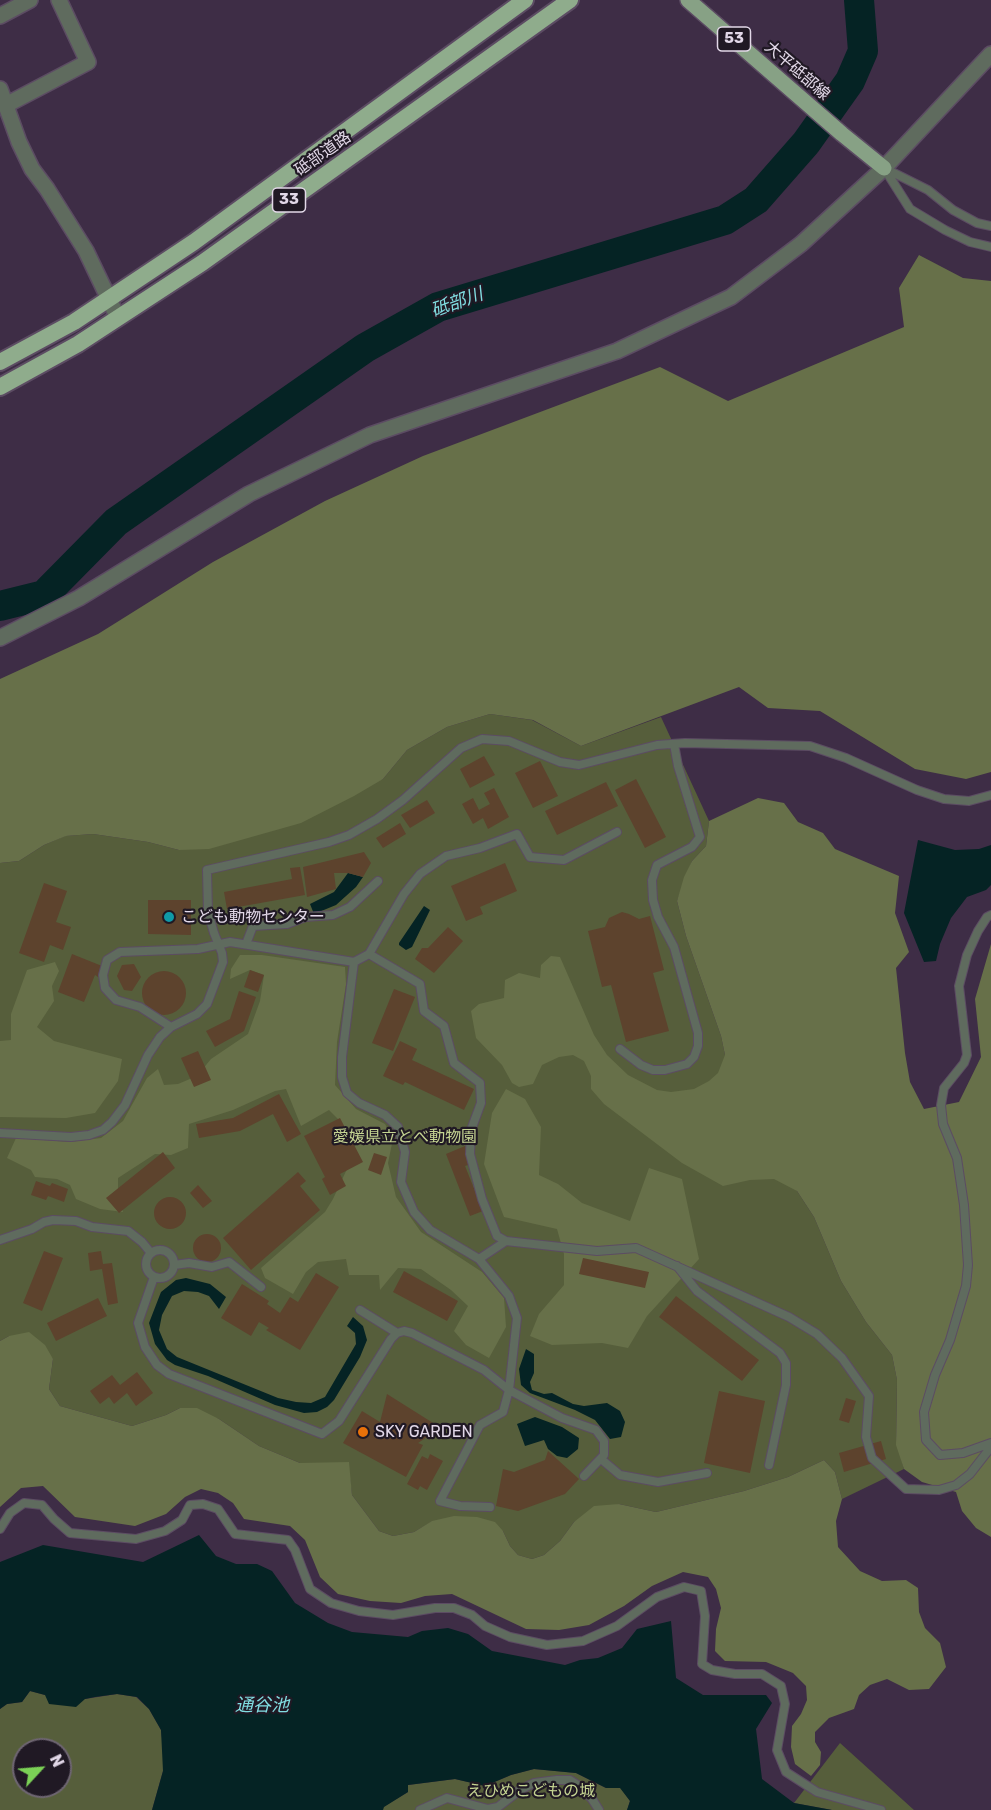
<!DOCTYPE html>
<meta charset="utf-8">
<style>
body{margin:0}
#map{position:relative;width:991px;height:1810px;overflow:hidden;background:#3e2d46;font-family:Rubik,sans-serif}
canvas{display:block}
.north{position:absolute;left:12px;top:1738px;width:60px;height:60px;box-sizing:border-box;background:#201924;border:2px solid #6e6572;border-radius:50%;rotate:64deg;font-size:16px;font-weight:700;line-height:24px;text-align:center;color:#e2d8e8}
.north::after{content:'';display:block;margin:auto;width:21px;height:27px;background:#7bd156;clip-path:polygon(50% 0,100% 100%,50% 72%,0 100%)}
</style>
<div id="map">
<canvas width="991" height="1810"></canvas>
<div class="north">N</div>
</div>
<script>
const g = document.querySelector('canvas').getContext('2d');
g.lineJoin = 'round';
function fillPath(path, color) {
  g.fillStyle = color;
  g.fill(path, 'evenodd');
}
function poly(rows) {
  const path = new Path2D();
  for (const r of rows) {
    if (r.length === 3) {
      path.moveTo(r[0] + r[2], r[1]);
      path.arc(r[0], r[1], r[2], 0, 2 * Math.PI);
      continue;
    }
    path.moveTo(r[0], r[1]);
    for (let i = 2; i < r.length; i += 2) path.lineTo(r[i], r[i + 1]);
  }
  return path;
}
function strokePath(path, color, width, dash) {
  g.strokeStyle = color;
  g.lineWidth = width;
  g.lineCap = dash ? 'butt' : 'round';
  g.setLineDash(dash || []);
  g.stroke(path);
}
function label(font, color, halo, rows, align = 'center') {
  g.font = font + ' Rubik,"Noto Sans JP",sans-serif';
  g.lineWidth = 4.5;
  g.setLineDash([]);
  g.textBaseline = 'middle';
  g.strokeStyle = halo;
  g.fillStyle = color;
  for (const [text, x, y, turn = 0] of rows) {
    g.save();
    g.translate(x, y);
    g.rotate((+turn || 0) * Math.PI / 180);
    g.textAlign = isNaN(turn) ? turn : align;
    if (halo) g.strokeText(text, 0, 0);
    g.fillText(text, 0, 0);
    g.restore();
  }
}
fillPath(poly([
 [490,714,532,720,581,746,661,717,709,821,706,846,692,861,677,901,686,936,721,1036,725,1055,797,1191,814,1217,841,1281,866,1322,892,1355,897,1380,896,1439,904,1469,842,1499,835,1472,824,1460,788,1477,744,1491,656,1512,619,1504,574,1522,560,1541,544,1555,532,1559,518,1555,510,1546,503,1531,433,1521,414,1532,393,1536,379,1531,352,1495,348,1463,300,1463,259,1446,219,1419,180,1408,166,1415,132,1426,60,1406,49,1389,53,1359,9,1336,0,1341,0,863,19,861,44,845,65,836,93,834,148,842,179,850,383,779,407,750,447,727],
 [30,1691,45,1695,85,1699,117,1694,136,1697,149,1709,161,1730,163,1746,163,1771,152,1810,0,1810,0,1709,7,1704,22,1702],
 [24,1750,60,1750,60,1786,24,1786],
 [840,1743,914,1810,832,1810,794,1803],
 [534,1769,576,1773,606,1788,620,1787,630,1801,627,1810,383,1810,383,1807,408,1792,408,1785,455,1779,485,1786,511,1775]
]), '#565e3b');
fillPath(poly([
 [919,255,963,278,991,281,991,772,966,779,915,769,820,711,768,708,739,687,581,746,533,720,490,714,447,727,407,750,383,779,354,796,301,823,209,849,179,850,148,842,93,834,66,836,44,845,19,861,0,863,0,679,98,634,213,562,325,501,423,456,660,367,728,401,904,327,899,288],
 [758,798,784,803,798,822,823,833,835,849,899,876,895,913,909,952,896,968,905,1053,910,1082,924,1109,959,1102,981,1057,975,999,991,944,991,1537,976,1528,962,1511,956,1492,922,1482,904,1469,896,1445,897,1380,892,1355,866,1322,841,1281,814,1217,797,1191,774,1179,750,1180,723,1186,682,1163,604,1104,591,1089,591,1076,584,1061,573,1055,559,1057,542,1065,533,1084,519,1087,512,1083,502,1065,476,1038,471,1011,479,1004,504,998,505,980,519,973,540,978,541,965,551,956,560,957,594,1035,607,1055,628,1075,657,1090,671,1092,694,1089,709,1081,718,1073,725,1055,721,1036,686,936,677,901,684,877,692,861,706,846,709,821],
 [240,955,262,955,345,967,346,984,337,1042,335,1085,356,1109,385,1124,393,1139,388,1163,396,1197,421,1232,482,1272,504,1298,506,1327,489,1358,466,1345,454,1331,468,1306,451,1290,421,1269,398,1268,380,1290,379,1275,349,1275,346,1259,318,1262,306,1272,293,1294,265,1278,261,1268,325,1212,333,1199,347,1169,341,1122,329,1110,301,1126,286,1089,275,1091,233,1110,189,1124,188,1148,171,1155,155,1154,118,1178,118,1195,123,1212,100,1209,76,1199,70,1185,57,1179,35,1177,31,1170,7,1158,16,1138,70,1142,101,1138,123,1121,147,1078,158,1069,164,1085,178,1084,197,1076,211,1059,248,1034,260,1001,264,975,250,970,230,979,231,969],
 [55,962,59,971,52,986,54,1001,37,1027,54,1041,122,1059,118,1081,95,1113,66,1118,0,1117,0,1041,11,1040,11,1014,27,970],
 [506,1089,525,1099,541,1127,539,1175,558,1184,582,1203,630,1221,649,1168,682,1179,699,1259,647,1316,628,1348,602,1343,552,1345,530,1336,539,1314,564,1285,564,1254,557,1229,504,1217,484,1164,492,1113],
 [29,1332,45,1345,53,1359,49,1389,60,1406,132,1426,166,1415,180,1408,197,1408,219,1419,259,1446,300,1463,349,1462,352,1495,379,1531,393,1536,414,1532,432,1521,454,1516,477,1517,495,1522,503,1531,510,1546,518,1555,532,1559,544,1555,560,1541,574,1522,594,1506,619,1504,656,1512,744,1491,788,1477,824,1460,835,1472,842,1499,836,1521,838,1547,860,1571,882,1581,906,1580,918,1588,919,1612,925,1628,940,1643,946,1667,929,1689,909,1690,887,1679,870,1685,859,1695,854,1709,829,1718,815,1732,815,1742,821,1752,820,1765,811,1776,795,1764,791,1747,792,1726,801,1714,807,1700,806,1686,793,1673,766,1662,725,1661,715,1651,716,1629,721,1608,716,1589,708,1577,683,1572,652,1586,624,1606,589,1625,559,1630,526,1629,452,1594,425,1596,401,1603,370,1601,338,1594,320,1577,305,1540,290,1526,244,1519,233,1503,218,1493,201,1489,185,1497,166,1514,135,1526,75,1517,43,1486,21,1488,0,1507,0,1341,9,1336]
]), '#677049');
fillPath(poly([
 [918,840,955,850,979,849,991,845,991,885,986,890,967,897,951,918,940,944,936,961,924,962,904,913],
 [348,873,363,877,356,887,336,905,314,914,310,904,334,892],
 [424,906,430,910,412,947,406,950,399,945,399,943],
 [186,1278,210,1284,226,1297,219,1309,209,1296,198,1292,184,1291,172,1296,162,1315,159,1330,167,1349,177,1357,278,1398,296,1402,311,1403,325,1397,356,1344,355,1333,347,1326,353,1317,363,1326,367,1340,360,1357,334,1400,327,1407,317,1412,304,1413,275,1405,208,1376,175,1365,167,1360,155,1344,149,1323,161,1292,176,1280],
 [526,1349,534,1354,534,1373,530,1382,532,1390,544,1394,552,1393,573,1404,584,1406,607,1403,620,1411,625,1422,621,1437,610,1439,595,1420,575,1410,530,1393,521,1385,519,1369],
 [535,1417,562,1427,579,1438,578,1449,567,1458,557,1456,548,1449,544,1440,525,1446,517,1424],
 [199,1535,216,1556,236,1564,257,1564,272,1571,295,1603,328,1623,352,1632,408,1637,422,1631,448,1628,468,1634,492,1651,565,1665,580,1660,598,1658,622,1648,637,1629,671,1621,676,1678,703,1695,766,1695,772,1703,756,1729,762,1779,794,1803,832,1810,627,1810,630,1801,620,1788,606,1788,576,1773,534,1769,511,1775,485,1786,455,1779,408,1785,408,1792,384,1807,383,1810,152,1810,163,1771,161,1730,149,1709,137,1697,117,1694,95,1697,85,1699,76,1707,49,1704,45,1695,30,1691,22,1702,7,1704,0,1709,0,1562,43,1545,143,1562]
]), '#052324');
strokePath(poly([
 [0,606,44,595,116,522,365,348,438,307,725,220,756,200,806,143,850,81,863,51,859,0]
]), '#052324', 30);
fillPath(poly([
 [484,756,495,775,470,788,460,769],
 [540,761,558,796,533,808,515,773],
 [636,779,666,837,645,848,615,790],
 [606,782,618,806,557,835,545,811],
 [494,788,509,817,488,829,483,818,473,824,462,804,473,798,479,810,490,804,484,793],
 [427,800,435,813,410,828,401,815],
 [400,823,406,834,383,848,376,838],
 [364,852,371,863,363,877,348,873,334,873,336,889,307,897,303,867],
 [505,863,517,891,480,907,483,914,466,921,451,886],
 [300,867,305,895,227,909,224,892,292,879,290,868],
 [44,883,67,891,56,922,71,927,63,950,50,945,44,962,19,953],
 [148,900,191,900,191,935,148,934],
 [622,912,629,914,639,919,650,916,664,970,653,973,669,1031,626,1042,611,985,602,987,588,931,605,927,609,918],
 [448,927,463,941,434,973,415,959,422,948,428,948],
 [72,954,102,966,98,977,95,975,84,1002,58,992],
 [134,964,141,977,132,991,124,990,117,976,122,965],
 [250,970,264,975,258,992,244,987],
 [164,993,22],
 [394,989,415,997,393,1051,372,1043],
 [239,991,256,997,244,1031,215,1047,206,1031,230,1019],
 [400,1041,417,1049,412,1060,474,1089,464,1110,405,1082,403,1085,383,1076],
 [198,1051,211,1080,194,1087,181,1058],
 [279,1094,301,1134,287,1142,273,1114,240,1131,199,1138,196,1124,233,1118],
 [340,1118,363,1162,340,1174,346,1186,330,1195,322,1179,325,1177,304,1136],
 [465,1146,471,1164,465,1166,483,1211,470,1216,446,1154],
 [163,1152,175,1168,119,1213,106,1198],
 [374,1153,387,1157,381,1175,368,1170],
 [298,1172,306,1181,300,1186,320,1210,251,1270,223,1238],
 [36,1181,50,1186,52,1183,68,1189,64,1202,48,1196,46,1200,31,1195],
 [198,1185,212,1201,203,1208,190,1193],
 [170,1213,16],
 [207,1248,14],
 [44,1251,63,1258,42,1311,23,1303],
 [101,1251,103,1264,112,1263,118,1303,108,1305,102,1269,90,1271,88,1253],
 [583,1258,649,1272,645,1288,579,1274],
 [404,1271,458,1301,447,1321,393,1292],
 [316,1273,339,1287,300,1350,266,1330,269,1328,259,1322,251,1336,221,1318,242,1284,269,1301,267,1304,280,1313,290,1297,298,1302],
 [676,1296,759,1360,742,1381,659,1317],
 [98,1298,107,1316,56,1341,47,1323],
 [137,1372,153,1393,136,1406,127,1393,114,1404,109,1397,100,1404,90,1391,112,1375,120,1385],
 [719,1391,765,1401,750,1473,704,1463],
 [387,1394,441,1428,418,1443,423,1445,406,1477,343,1443,362,1411,380,1422],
 [846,1398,856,1401,849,1423,839,1420],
 [881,1441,886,1459,844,1472,839,1453],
 [548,1451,579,1479,565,1494,518,1511,496,1506,503,1469,514,1472,545,1460],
 [430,1454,443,1461,427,1490,420,1486,418,1490,407,1484,422,1456,428,1459]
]), '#5d432d');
const service = poly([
 [884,168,910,209,945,230,970,242,991,247],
 [886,169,928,190,953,210,977,223,991,226],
 [991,915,987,917,978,931,967,955,959,986,967,1055,964,1063,944,1088,941,1105,943,1124,957,1158,964,1205,968,1265,966,1286,950,1340,935,1375,924,1412,926,1440,940,1455,963,1453,991,1443],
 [246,944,253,926,287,924,305,917,333,915,350,907,378,881],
 [369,954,404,894,420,874,446,856,480,848,517,834,530,857,564,860,617,832],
 [354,962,369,954,420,984,424,1011,444,1026,454,1063,480,1083,481,1103,471,1130,470,1154,482,1199,497,1236,506,1241,597,1251,636,1248,789,1317,817,1334,842,1358,869,1396,866,1437,872,1458,906,1489,939,1490,956,1485,970,1474,991,1447],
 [171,1027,140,1007,116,1000,105,988,103,975,107,960,120,952,198,949,230,942,354,962,342,1057,342,1077,347,1093,359,1103,385,1115,398,1127,405,1152,401,1182,414,1212,430,1230,479,1259,509,1296,517,1318,509,1390],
 [620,1049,641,1065,653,1070,665,1070,687,1064,694,1057,698,1046,698,1033,674,947,658,917,653,900,652,880,657,865,692,847,700,837,678,766,674,744],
 [0,1133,71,1137,89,1135,103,1130,112,1122,125,1105,148,1055,160,1037,171,1027,197,1014,207,1004,223,962,222,953,214,933,208,912,207,870,329,842,349,835,377,819,403,800,461,748,482,739,509,741,560,762,579,765,657,745,685,743,810,746,846,758,917,790,944,799,969,801,991,795],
 [0,1240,32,1229,44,1222,53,1220,76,1221,92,1227,128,1231,142,1242,151,1253],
 [160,1264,14],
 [479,1259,506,1241],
 [174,1265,189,1263,212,1267,229,1262,261,1287],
 [677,1266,697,1291,780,1353,786,1363,786,1385,769,1465],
 [154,1277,138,1323,145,1347,157,1365,169,1374,322,1434,339,1421,391,1339,397,1333,404,1331,412,1333,484,1370,509,1390],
 [360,1310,397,1333],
 [601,1459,620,1475,658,1482,707,1473],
 [490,1507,460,1506,440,1501,480,1425,503,1412,509,1390,562,1418,596,1430,604,1441,604,1455,584,1476],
 [0,1529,10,1513,24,1503,42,1505,54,1519,70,1533,136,1539,165,1531,182,1520,190,1505,203,1504,218,1509,235,1534,288,1540,295,1550,310,1589,331,1603,359,1611,393,1615,435,1608,454,1608,472,1615,485,1626,510,1637,547,1645,583,1641,617,1626,657,1597,684,1587,701,1591,705,1616,702,1664,712,1670,735,1674,762,1674,781,1686,785,1704,777,1750,786,1772,817,1792,881,1810],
 [420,1810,447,1798,488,1809,498,1807,520,1790,534,1783,557,1780,570,1780,579,1786,592,1799,599,1810]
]);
const minor = poly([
 [0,16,30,0],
 [0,89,19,142,32,169,47,189,86,251,118,318],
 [6,105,88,62,59,0]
]);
const tertiary = poly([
 [0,638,79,598,249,494,370,435,617,351,731,297,801,244,884,168,991,54]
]);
const primary = poly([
 [688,0,842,134,884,168]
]);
const trunk = poly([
 [0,362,74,322,194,242,525,0],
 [0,387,78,344,202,263,570,0]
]);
strokePath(service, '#5c4c63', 10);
strokePath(minor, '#5c4c63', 18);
strokePath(tertiary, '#5c4c63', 18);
strokePath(primary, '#5c4c63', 18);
strokePath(trunk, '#5c4c63', 20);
strokePath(service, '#5f6b5e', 8);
strokePath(minor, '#5f6b5e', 15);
strokePath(tertiary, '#5f6b5e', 15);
strokePath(primary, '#87a185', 15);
strokePath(trunk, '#8fac8c', 16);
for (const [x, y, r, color] of [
 [169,917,6,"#0f9aa8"],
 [363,1432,6,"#e8710a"]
]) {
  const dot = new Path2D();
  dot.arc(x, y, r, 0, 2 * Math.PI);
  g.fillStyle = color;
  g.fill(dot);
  strokePath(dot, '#201924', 2);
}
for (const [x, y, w] of [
 [734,39,33],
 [289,200,33]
]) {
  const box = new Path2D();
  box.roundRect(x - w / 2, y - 12, w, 24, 4.5);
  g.fillStyle = '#201924';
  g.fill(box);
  strokePath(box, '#e2d8e8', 1.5);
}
label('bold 15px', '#e2d8e8', null, [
 ["53",734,39],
 ["33",289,200]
]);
label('16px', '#e2d8e8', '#201924', [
 ["大平砥部線",797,71,41],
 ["砥部道路",323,154,-35]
]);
label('16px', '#e2d8e8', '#201924', [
 ["こども動物センター",181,917],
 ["SKY GARDEN",375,1432]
], 'left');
label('16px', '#c5d492', '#201924', [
 ["愛媛県立とべ動物園",405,1137],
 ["えひめこどもの城",531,1791]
]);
label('italic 18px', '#80dde1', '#201924', [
 ["砥部川",457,303,-20],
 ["通谷池",262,1706]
]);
</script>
